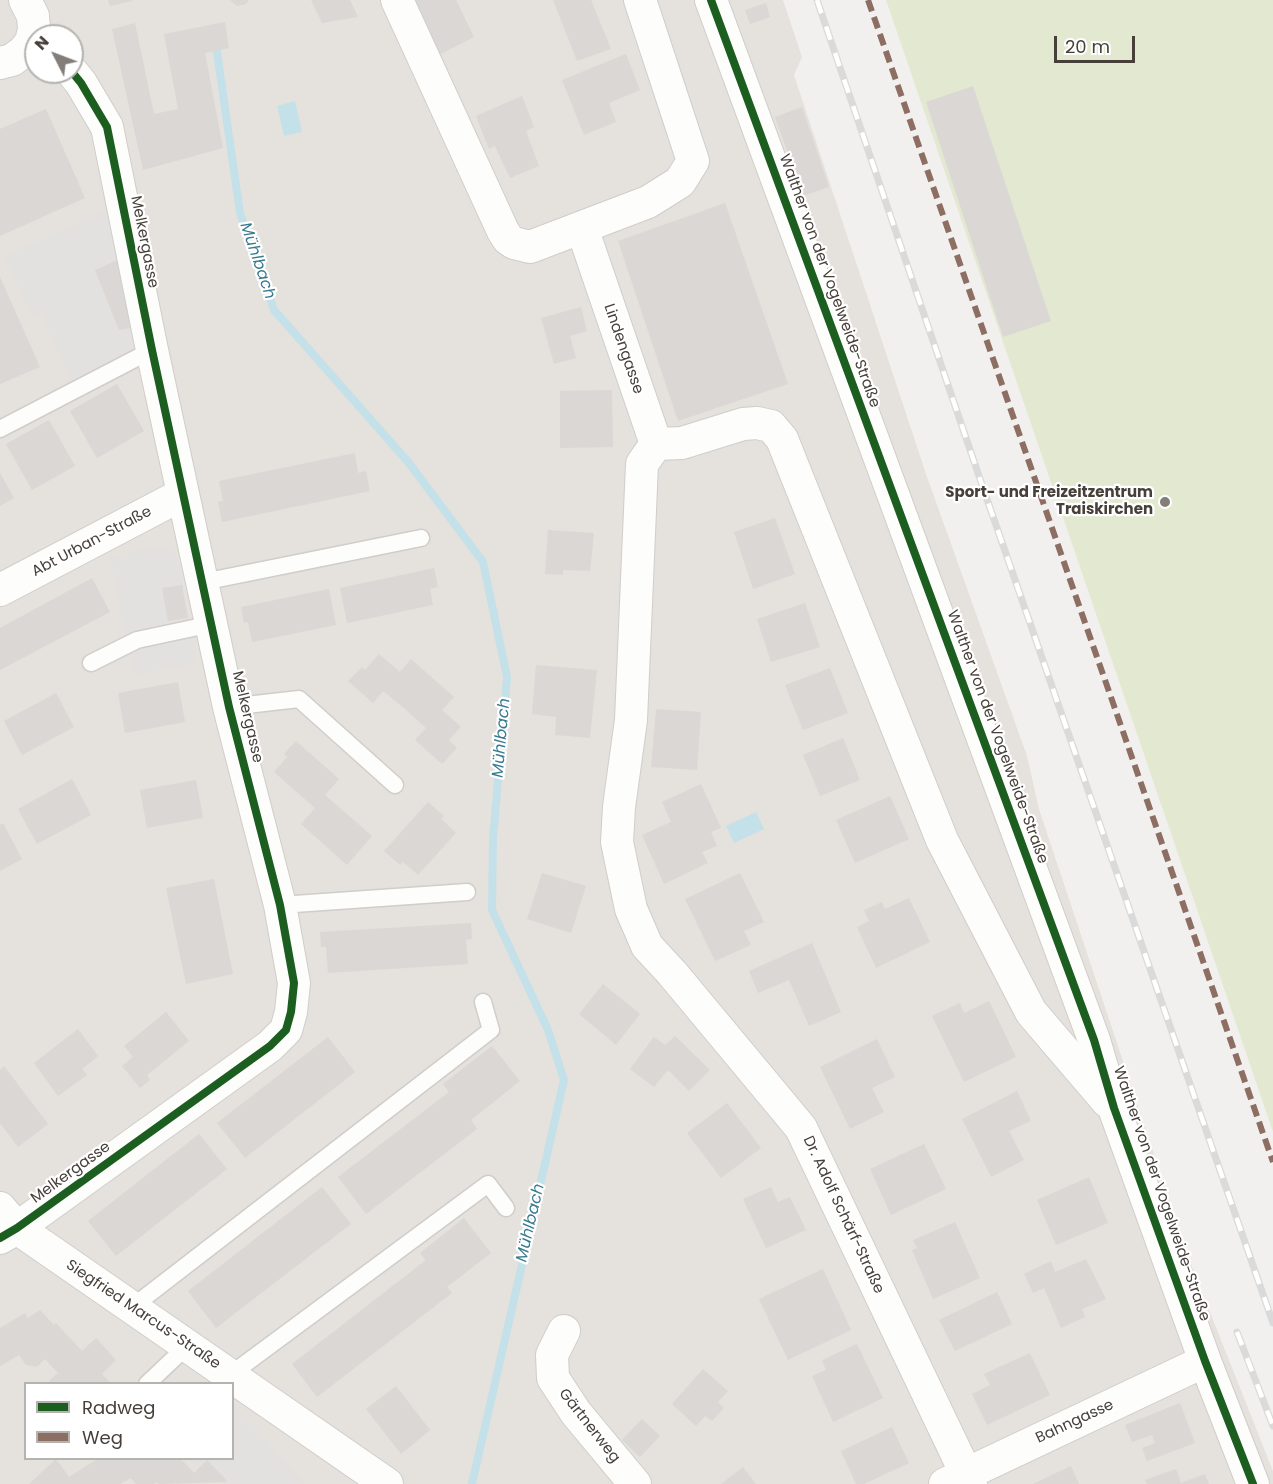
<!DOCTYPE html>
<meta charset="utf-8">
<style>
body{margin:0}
#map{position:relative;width:1273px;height:1484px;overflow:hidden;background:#f2f0ee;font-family:Poppins,sans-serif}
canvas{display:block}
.legend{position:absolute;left:24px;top:1382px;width:210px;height:78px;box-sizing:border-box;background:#fff;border:2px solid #b5b3b0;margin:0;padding:8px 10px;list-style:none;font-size:18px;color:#47403a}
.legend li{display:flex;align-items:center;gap:12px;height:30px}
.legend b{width:30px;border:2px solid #b5b3b0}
.north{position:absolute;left:24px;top:24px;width:60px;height:60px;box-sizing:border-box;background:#fff;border:2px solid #b5b3b0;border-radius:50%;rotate:312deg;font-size:16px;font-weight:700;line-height:24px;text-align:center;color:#47403a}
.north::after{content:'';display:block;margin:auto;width:21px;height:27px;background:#837e79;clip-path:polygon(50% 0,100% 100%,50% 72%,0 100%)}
.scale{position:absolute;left:1054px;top:36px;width:81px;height:27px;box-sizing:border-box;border:3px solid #47403a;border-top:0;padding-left:8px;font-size:18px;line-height:21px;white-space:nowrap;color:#47403a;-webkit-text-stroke:4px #fff;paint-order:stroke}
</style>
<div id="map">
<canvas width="1273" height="1484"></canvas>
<ul class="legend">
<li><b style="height:8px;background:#1b5e20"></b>Radweg</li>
<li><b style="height:8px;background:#8d6e63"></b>Weg</li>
</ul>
<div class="north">N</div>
<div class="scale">20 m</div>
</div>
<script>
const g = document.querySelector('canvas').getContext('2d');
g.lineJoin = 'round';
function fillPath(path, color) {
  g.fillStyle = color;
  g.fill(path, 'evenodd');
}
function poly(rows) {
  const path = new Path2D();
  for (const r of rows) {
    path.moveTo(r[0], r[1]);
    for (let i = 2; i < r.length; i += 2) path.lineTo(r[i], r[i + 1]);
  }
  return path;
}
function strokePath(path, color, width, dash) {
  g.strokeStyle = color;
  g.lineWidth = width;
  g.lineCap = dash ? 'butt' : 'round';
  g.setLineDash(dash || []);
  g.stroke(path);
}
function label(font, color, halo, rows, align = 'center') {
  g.font = font + ' Poppins,sans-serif';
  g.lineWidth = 4.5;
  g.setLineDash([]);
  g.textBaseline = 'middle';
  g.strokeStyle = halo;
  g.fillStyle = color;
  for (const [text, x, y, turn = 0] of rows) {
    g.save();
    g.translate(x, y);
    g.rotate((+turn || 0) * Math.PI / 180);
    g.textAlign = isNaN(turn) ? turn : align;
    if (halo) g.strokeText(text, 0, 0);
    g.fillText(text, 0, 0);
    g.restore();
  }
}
fillPath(poly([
 [0,0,783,0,802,57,794,75,926,474,1027,756,1039,809,1190,1262,1273,1471,1273,1484,0,1484],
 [36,36,72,36,72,72,36,72],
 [26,1384,232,1384,232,1458,26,1458]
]), '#e5e1dc');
fillPath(poly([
 [886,0,1273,0,1273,1132,1109,652]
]), '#e3e9d1');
fillPath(poly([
 [107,211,138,346,71,382,41,313,32,316,5,256],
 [174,544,182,585,162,589,168,621,188,618,197,663,133,675,110,556],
 [233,1404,305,1484,226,1484,228,1482,208,1461,200,1467,192,1459,232,1458]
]), '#e3e1df');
fillPath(poly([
 [295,101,302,132,284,136,277,106],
 [756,812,764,829,734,843,726,826]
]), '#c4e1ea');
strokePath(poly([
 [217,52,240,213,274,310,409,463,483,562,507,677,493,838,492,910,548,1030,564,1080,472,1484]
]), '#c4e1ea', 8);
fillPath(poly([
 [108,0,132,0,132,1,110,6],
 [230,0,249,0,246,4,237,6],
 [311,0,350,0,358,17,322,23],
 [413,0,456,0,474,37,439,55],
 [553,0,591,0,611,49,577,61],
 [766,3,770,17,750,24,745,10],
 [225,22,229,48,205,53,223,148,143,170,112,29,135,23,154,114,178,109,164,34],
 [626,54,640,90,609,103,616,122,584,135,562,80],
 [973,86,1051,321,1003,337,926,102],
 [522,96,534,127,526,131,539,166,510,178,495,146,489,149,476,116],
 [802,107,829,187,803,196,775,117],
 [46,109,85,198,0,236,0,129],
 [725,203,788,384,678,421,618,241],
 [117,260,131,328,119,330,95,270],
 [0,277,40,367,0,384],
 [581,307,587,331,570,336,576,358,554,364,541,318],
 [117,384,144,431,97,458,70,411],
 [612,390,613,447,560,448,560,391],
 [49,420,75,466,32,490,6,444],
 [355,453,358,473,366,471,370,491,222,522,218,502,223,501,219,481],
 [0,473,14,498,0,506],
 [775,518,795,574,753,589,734,532],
 [548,530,594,533,590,571,563,570,563,575,545,574],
 [434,568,438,587,430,589,433,605,347,623,340,588],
 [92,578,110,612,0,670,0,628],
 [182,585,188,618,168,621,162,588],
 [329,589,336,625,252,642,248,622,244,623,241,607],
 [805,603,820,647,771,662,757,619],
 [379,654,400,672,411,659,454,697,442,710,461,727,449,740,457,748,442,764,415,740,426,728,405,709,383,691,373,703,348,681,362,667,365,670],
 [536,665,597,670,590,738,555,735,556,717,532,714],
 [830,668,848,713,803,730,785,685],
 [178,682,185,722,125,733,118,693],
 [56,693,74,727,22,755,4,721],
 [656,709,701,712,697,770,651,767],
 [843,738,860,780,820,796,803,755],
 [296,741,339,779,325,795,372,836,347,865,301,824,315,808,274,772,287,757,284,754],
 [72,779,91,815,37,844,18,809],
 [196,780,203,818,147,828,140,790],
 [701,784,721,828,711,832,717,846,702,852,708,863,664,884,642,835,671,822,662,802],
 [890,796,909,839,855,863,836,820],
 [428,802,444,816,441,819,456,833,418,875,403,862,400,865,384,851],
 [3,823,22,859,0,871,0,825],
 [542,873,586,886,571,933,527,919],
 [740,873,764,922,744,931,751,945,715,961,685,899],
 [214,879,233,974,186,984,166,888],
 [909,898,930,942,876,968,857,927,869,921,864,910,882,902,885,909],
 [471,923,472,939,466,940,468,964,328,973,326,947,321,947,320,932],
 [812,943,841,1012,809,1026,789,980,758,993,749,971],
 [603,984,640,1014,616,1045,579,1014],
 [989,1001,1016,1057,964,1082,932,1016,960,1003,964,1013],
 [166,1012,189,1041,147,1075,150,1080,140,1088,122,1066,133,1057,124,1046],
 [78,1029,98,1056,82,1069,87,1075,58,1096,34,1063],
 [675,1036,710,1070,689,1091,668,1070,654,1087,630,1069,654,1037,665,1045],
 [328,1037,355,1072,245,1158,217,1123],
 [877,1039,895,1077,872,1088,884,1112,850,1129,820,1067],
 [492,1046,520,1081,471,1120,477,1129,366,1214,338,1177,449,1092,443,1084],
 [4,1066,48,1124,18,1147,0,1123,0,1070],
 [1017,1091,1031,1121,1009,1131,1024,1160,991,1177,962,1119],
 [727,1103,761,1148,721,1178,687,1133],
 [199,1134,227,1169,116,1256,88,1221],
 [924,1144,946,1189,891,1215,870,1169],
 [1089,1177,1108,1223,1056,1245,1037,1200],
 [322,1187,351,1224,216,1328,188,1291],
 [771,1187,778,1202,790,1197,806,1230,766,1248,743,1199],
 [464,1218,491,1253,447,1287,452,1293,317,1397,292,1364,426,1260,420,1253],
 [955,1222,980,1278,933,1299,912,1250,917,1248,913,1240],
 [1086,1259,1106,1299,1082,1309,1085,1317,1061,1328,1044,1288,1033,1293,1024,1274,1051,1261,1055,1272],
 [823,1269,851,1330,788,1360,759,1299],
 [997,1292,1012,1324,955,1351,939,1320],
 [40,1310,54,1325,56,1323,82,1351,96,1338,116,1360,102,1374,111,1383,52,1383,49,1381,58,1373,45,1359,37,1367,26,1365,19,1355,0,1366,0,1328,25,1313,28,1318],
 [857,1344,883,1398,833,1422,812,1376,826,1370,822,1360],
 [1030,1353,1050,1395,987,1425,972,1394,990,1385,984,1374],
 [703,1369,728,1391,718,1402,724,1408,712,1421,705,1416,696,1426,672,1404],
 [396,1386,430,1430,401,1454,366,1409],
 [1180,1403,1195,1443,1147,1461,1142,1448,1155,1443,1152,1435,1132,1442,1125,1425],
 [642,1419,660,1436,640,1457,622,1440],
 [892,1427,909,1463,864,1484,856,1484,841,1451],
 [99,1458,180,1458,194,1473,207,1460,228,1482,159,1484,157,1482,154,1484,136,1484,131,1478,120,1484,29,1484,56,1459,69,1477],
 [1071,1466,1079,1484,1033,1484],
 [743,1467,756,1484,721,1484],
 [1176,1469,1181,1483,1205,1474,1209,1484,1147,1484,1145,1480]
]), '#dad7d5');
const lane = poly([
 [0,429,152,350],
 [203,582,421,538],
 [91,663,137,640,212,624],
 [229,707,299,699,395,785],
 [280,905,467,892],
 [131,1308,491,1030,483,1002],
 [230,1375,488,1184,506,1208],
 [147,1384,187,1346]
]);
const street = poly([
 [397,0,503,231,508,239,514,243,530,247,648,202,680,182,693,161,640,0],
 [711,0,1094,1040,1114,1108,1205,1361,1253,1484],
 [0,63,12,60,23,52,31,42,34,29,33,16,25,0],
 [582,228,656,444],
 [656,444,642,464,631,720,619,807,617,842,631,909,647,946,672,973,801,1128,971,1484],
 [656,444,682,443,743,424,757,423,771,426,782,439,942,840,1031,1012,1107,1101],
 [0,590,183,494],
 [0,1208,17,1228,387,1484],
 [0,1238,17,1228,270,1046,286,1030,291,1012,294,983,280,905,229,707,152,350,107,127,81,83,72,72],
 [564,1331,552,1355,553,1378,576,1413,635,1484],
 [945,1484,1205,1361]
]);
strokePath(lane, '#d0cdcb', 19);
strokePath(street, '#d0cdcb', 34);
strokePath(lane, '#fdfdfc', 16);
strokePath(street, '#fdfdfc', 32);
const rail = poly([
 [817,0,980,479,1273,1323],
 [1237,1332,1273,1426]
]);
strokePath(rail, '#dadada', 7);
strokePath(rail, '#fff', 4.5, [14]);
strokePath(poly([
 [868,0,1273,1162]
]), '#8d6e63', 6, [12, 6]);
strokePath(poly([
 [711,0,1094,1040,1114,1108,1205,1361,1253,1484],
 [0,1238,17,1228,270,1046,286,1030,291,1012,294,983,280,905,229,707,152,350,107,127,81,83,72,72]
]), '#1b5e20', 8);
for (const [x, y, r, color] of [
 [1165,502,6,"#837e79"]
]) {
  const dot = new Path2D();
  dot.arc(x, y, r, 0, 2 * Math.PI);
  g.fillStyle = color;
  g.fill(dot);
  strokePath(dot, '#fff', 2);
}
label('15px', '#47403a', '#fff', [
 ["Melkergasse",144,242,79],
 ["Walther von der Vogelweide-Straße",829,281,70],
 ["Lindengasse",623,349,71],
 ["Abt Urban-Straße",92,542,-28],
 ["Melkergasse",247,717,77],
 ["Walther von der Vogelweide-Straße",997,737,70],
 ["Melkergasse",71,1173,-36],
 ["Walther von der Vogelweide-Straße",1161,1194,71],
 ["Dr. Adolf Schärf-Straße",843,1215,65],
 ["Siegfried Marcus-Straße",143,1315,34],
 ["Bahngasse",1075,1422,-25],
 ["Gärtnerweg",589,1426,52]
]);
label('bold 15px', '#47403a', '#fff', [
 ["Sport- und Freizeitzentrum",1153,493],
 ["Traiskirchen",1153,510]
], 'right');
label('italic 16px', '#387a90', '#fff', [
 ["Mühlbach",257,261,71],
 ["Mühlbach",502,738,-85],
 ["Mühlbach",531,1223,-77]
]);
</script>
